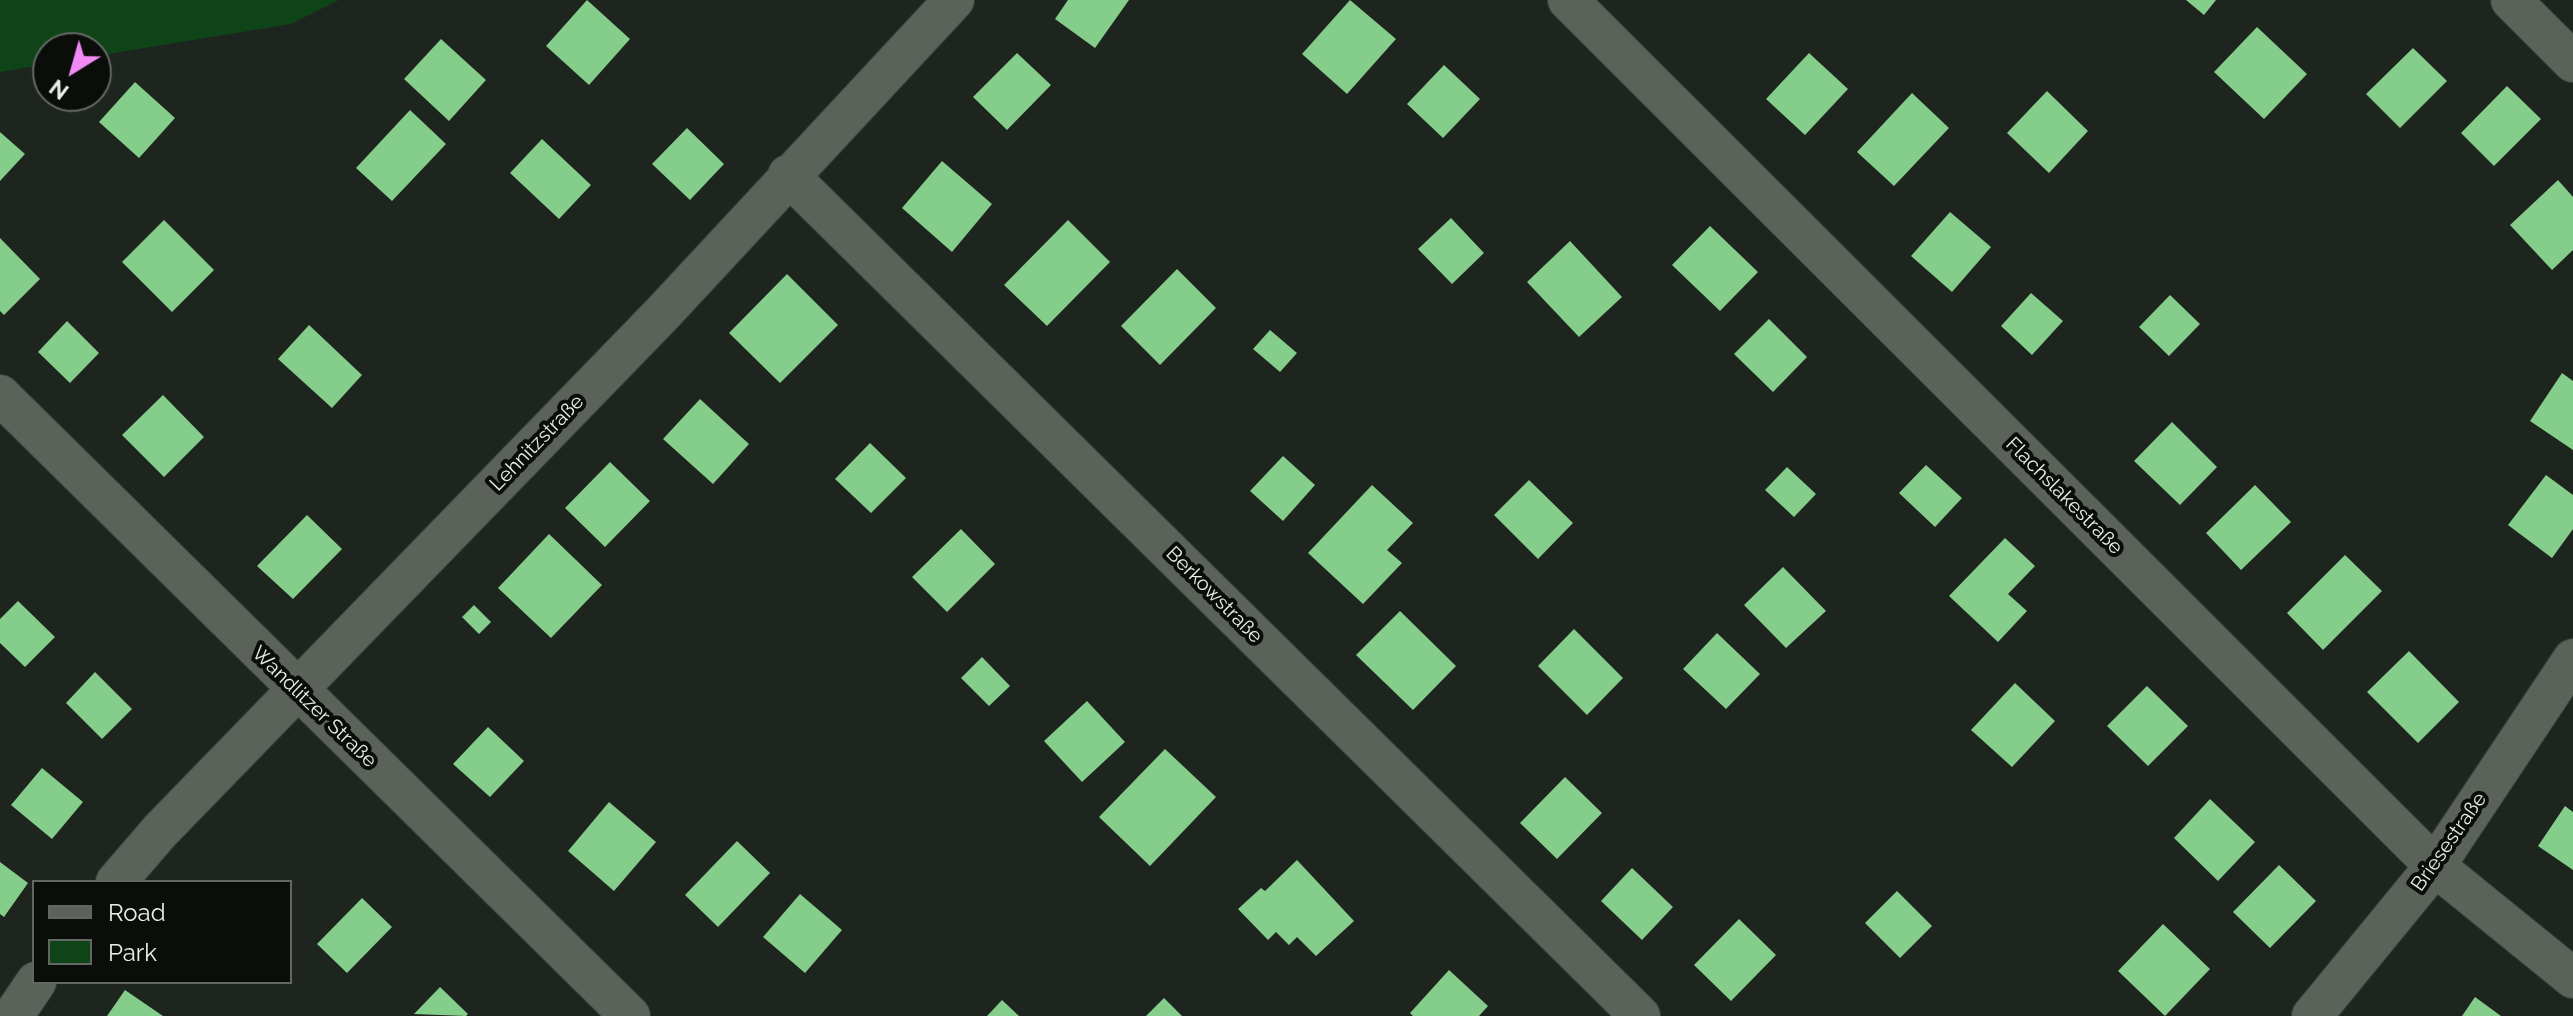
<!DOCTYPE html>
<meta charset="utf-8">
<style>
body{margin:0}
#map{position:relative;width:2573px;height:1016px;overflow:hidden;background:#1e251e;font-family:Raleway,sans-serif}
canvas{display:block}
.legend{position:absolute;left:32px;top:880px;width:260px;height:104px;box-sizing:border-box;background:#0a0d0a;border:2px solid #636764;margin:0;padding:10px 14px;list-style:none;font-size:24px;color:#e9eeea}
.legend li{display:flex;align-items:center;gap:16px;height:40px}
.legend b{width:40px;border:2px solid #636764}
.north{position:absolute;left:32px;top:32px;width:80px;height:80px;box-sizing:border-box;background:#0a0d0a;border:2px solid #636764;border-radius:50%;rotate:217deg;font-size:22px;font-weight:700;line-height:32px;text-align:center;color:#e9eeea}
.north::after{content:'';display:block;margin:auto;width:28px;height:36px;background:#f18af4;clip-path:polygon(50% 0,100% 100%,50% 72%,0 100%)}
</style>
<div id="map">
<canvas width="2573" height="1016"></canvas>
<ul class="legend">
<li><b style="height:10px;background:#5a625a"></b>Road</li>
<li><b style="height:22px;background:#0f4418"></b>Park</li>
</ul>
<div class="north">N</div>
</div>
<script>
const g = document.querySelector('canvas').getContext('2d');
g.lineJoin = 'round';
function fillPath(path, color) {
  g.fillStyle = color;
  g.fill(path, 'evenodd');
}
function poly(rows) {
  const path = new Path2D();
  for (const r of rows) {
    path.moveTo(r[0], r[1]);
    for (let i = 2; i < r.length; i += 2) path.lineTo(r[i], r[i + 1]);
  }
  return path;
}
function strokePath(path, color, width, dash) {
  g.strokeStyle = color;
  g.lineWidth = width;
  g.lineCap = dash ? 'butt' : 'round';
  g.setLineDash(dash || []);
  g.stroke(path);
}
function label(font, color, halo, rows, align = 'center') {
  g.font = font + ' Raleway,sans-serif';
  g.lineWidth = 8;
  g.setLineDash([]);
  g.textBaseline = 'middle';
  g.strokeStyle = halo;
  g.fillStyle = color;
  for (const [text, x, y, turn = 0] of rows) {
    g.save();
    g.translate(x, y);
    g.rotate((+turn || 0) * Math.PI / 180);
    g.textAlign = isNaN(turn) ? turn : align;
    if (halo) g.strokeText(text, 0, 0);
    g.fillText(text, 0, 0);
    g.restore();
  }
}
fillPath(poly([
 [0,0,339,0,291,24,96,56,96,48,48,48,48,64,0,72]
]), '#0f4418');
fillPath(poly([
 [587,0,630,39,589,85,546,46],
 [1068,0,1129,0,1095,48,1055,19],
 [1350,0,1396,39,1347,94,1302,54],
 [2186,0,2216,0,2204,15],
 [2257,27,2307,74,2264,119,2214,72],
 [441,39,486,80,449,121,404,79],
 [2413,48,2447,81,2400,128,2366,94],
 [1017,53,1051,85,1007,130,973,97],
 [1809,53,1848,89,1805,135,1766,99],
 [1444,65,1480,99,1443,138,1407,104],
 [135,82,175,118,139,158,99,122],
 [2507,86,2541,119,2494,166,2461,133],
 [2047,91,2088,131,2049,173,2007,133],
 [1912,93,1949,128,1894,186,1857,152],
 [410,110,446,144,392,201,356,168],
 [687,128,724,164,690,200,652,164],
 [0,132,25,154,0,181],
 [542,139,591,185,559,219,510,173],
 [942,161,992,204,952,252,902,208],
 [2558,180,2573,197,2573,250,2552,270,2510,225],
 [1950,212,1991,247,1952,292,1911,256],
 [1451,218,1484,253,1452,284,1418,249],
 [164,220,214,270,172,312,122,262],
 [1068,220,1110,262,1047,326,1004,285],
 [1710,226,1758,272,1720,311,1672,265],
 [0,238,40,279,4,315,0,311],
 [1570,241,1622,297,1579,337,1527,282],
 [1177,269,1216,308,1160,365,1121,326],
 [787,274,838,325,780,383,729,333],
 [2031,293,2063,321,2032,355,2001,326],
 [2170,295,2200,324,2169,356,2139,327],
 [1769,319,1807,357,1773,392,1734,354],
 [67,321,99,353,70,383,38,352],
 [309,325,362,375,332,408,278,359],
 [1270,330,1297,353,1280,372,1253,349],
 [2562,373,2573,381,2573,450,2530,421],
 [163,395,204,437,164,477,122,435],
 [700,399,749,444,713,484,663,439],
 [2172,422,2217,467,2180,505,2134,461],
 [870,443,906,478,871,513,835,479],
 [1283,456,1315,485,1283,521,1250,491],
 [610,462,650,501,605,547,565,508],
 [1926,465,1962,498,1935,527,1899,493],
 [1787,467,1816,494,1794,517,1765,490],
 [2546,475,2573,495,2573,529,2552,558,2508,525],
 [1529,480,1573,523,1538,559,1494,515],
 [1372,485,1413,523,1387,550,1402,563,1363,604,1308,553],
 [2255,485,2291,522,2241,570,2206,533],
 [307,515,342,549,293,599,257,566],
 [961,529,995,564,947,612,912,577],
 [549,534,602,585,551,638,498,588],
 [2005,538,2035,566,2008,594,2027,611,1998,642,1949,596],
 [2345,555,2382,591,2323,650,2287,613],
 [1783,567,1826,611,1786,648,1744,605],
 [18,601,55,637,25,667,0,643,0,619],
 [474,605,491,622,479,634,462,617],
 [1400,611,1456,666,1413,710,1356,655],
 [1574,629,1623,678,1587,715,1538,666],
 [1717,633,1760,674,1726,709,1683,669],
 [2409,651,2459,702,2418,743,2367,692],
 [982,657,1010,686,989,706,961,678],
 [95,672,132,709,102,739,66,703],
 [2015,683,2055,721,2012,767,1971,730],
 [2147,686,2188,726,2148,766,2107,726],
 [1087,701,1125,742,1082,782,1044,741],
 [488,727,524,761,490,797,453,764],
 [1165,749,1216,797,1150,866,1099,817],
 [42,768,83,802,52,839,11,805],
 [1565,777,1602,813,1557,859,1520,823],
 [2210,799,2255,842,2218,881,2174,838],
 [609,802,656,842,614,891,568,851],
 [2565,806,2573,812,2573,870,2538,846],
 [737,841,770,873,718,927,685,895],
 [1297,860,1354,921,1316,956,1297,937,1289,945,1276,932,1268,940,1238,909,1261,888,1265,891],
 [0,862,28,883,4,917,0,914],
 [2279,865,2316,901,2270,948,2233,912],
 [1632,868,1673,907,1642,940,1601,901],
 [1897,891,1932,926,1900,958,1865,923],
 [800,894,842,930,805,973,763,937],
 [362,898,392,927,347,973,317,944],
 [1739,919,1776,955,1731,1001,1694,965],
 [2163,924,2210,969,2165,1016,2118,971],
 [1449,970,1488,1006,1479,1016,1413,1016,1410,1013],
 [440,987,468,1014,466,1016,414,1014],
 [125,990,163,1016,107,1016],
 [2475,997,2501,1016,2462,1016],
 [1164,998,1182,1016,1146,1016],
 [1002,1000,1019,1016,987,1016]
]), '#85cd8b');
const minor = poly([
 [1568,0,2435,866,2573,978],
 [2511,0,2573,62],
 [788,175,1640,1016],
 [0,395,630,1016],
 [116,882,160,831,662,314,954,0],
 [13,1016,36,982],
 [2312,1016,2435,866,2573,659]
]);
strokePath(minor, '#3a3f3a', 42);
strokePath(minor, '#5a625a', 40);
label('20px', '#e9eeea', '#0a0d0a', [
 ["Lehnitzstraße",537,443,-46],
 ["Flachslakestraße",2064,496,45],
 ["Berkowstraße",1214,595,45],
 ["Wandlitzer Straße",314,707,44],
 ["Briesestraße",2449,842,-55]
]);
</script>
